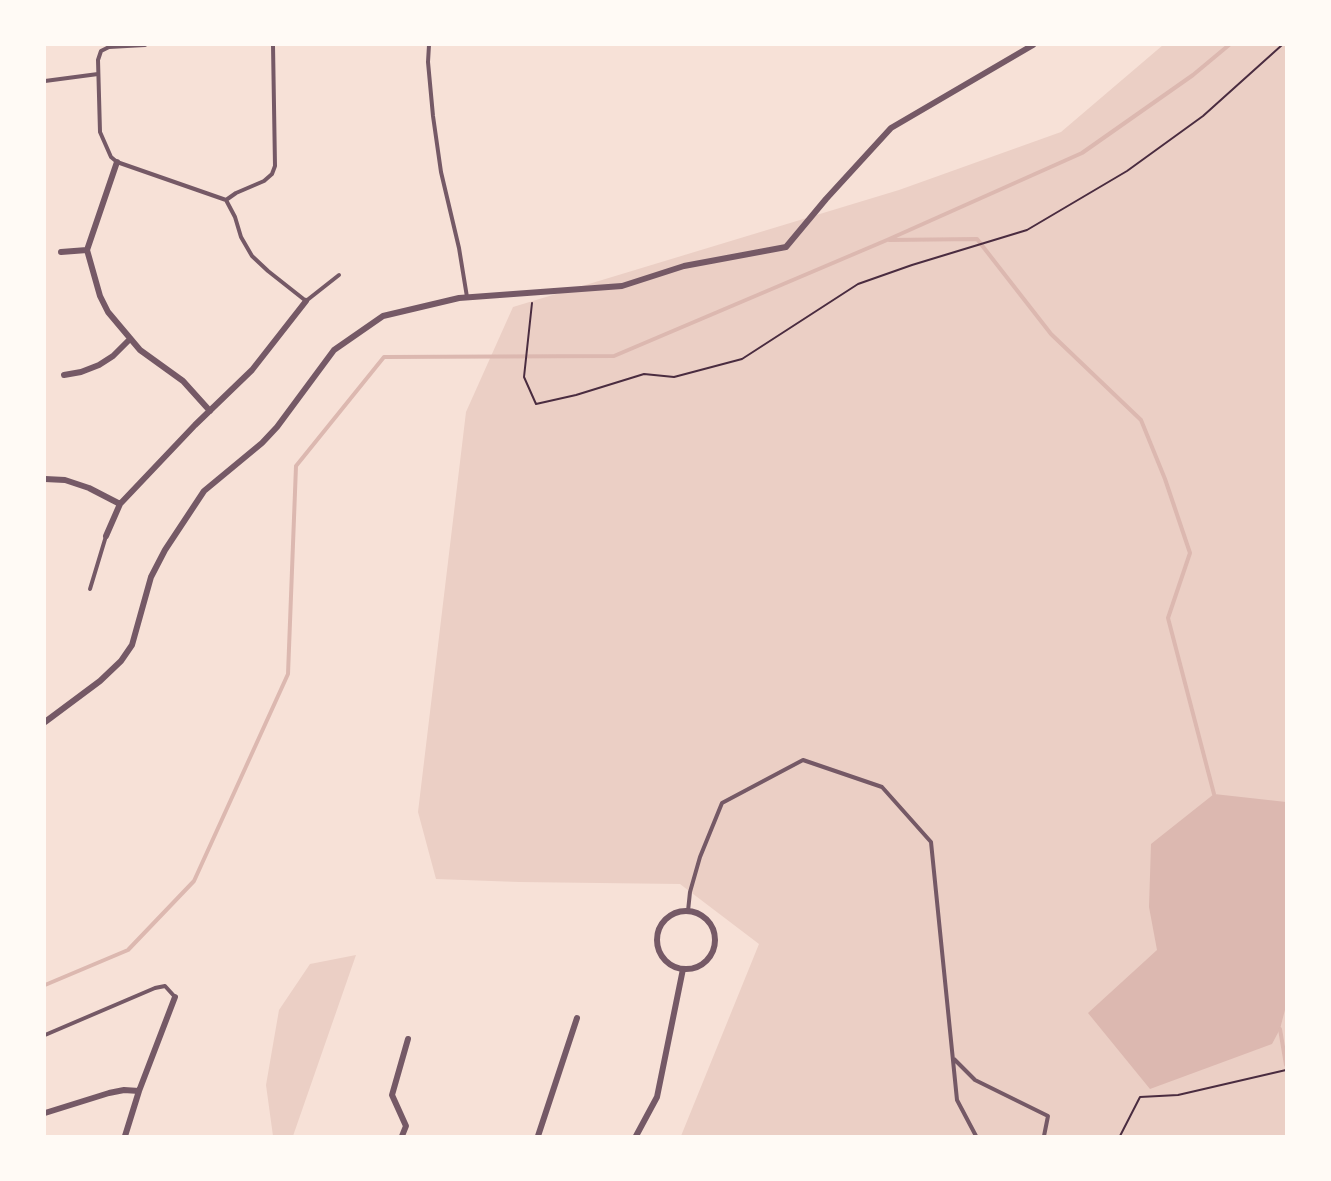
<!DOCTYPE html>
<style>
body{margin:0}
#map{position:relative;width:1331px;height:1181px;overflow:hidden;background:#f7e1d7;font-family:"Varela Round",sans-serif}
canvas{display:block}
.frame{position:absolute;inset:0;border:46px solid #fffaf5;pointer-events:none}
</style>
<div id="map">
<canvas width="1331" height="1181"></canvas>
<div class="frame"></div>
</div>
<script>
const g = document.querySelector('canvas').getContext('2d');
g.lineJoin = 'round';
function fillPath(path, color) {
  g.fillStyle = color;
  g.fill(path, 'evenodd');
}
function poly(rows) {
  const path = new Path2D();
  for (const r of rows) {
    if (r.length === 3) {
      path.moveTo(r[0] + r[2], r[1]);
      path.arc(r[0], r[1], r[2], 0, 2 * Math.PI);
      continue;
    }
    path.moveTo(r[0], r[1]);
    for (let i = 2; i < r.length; i += 2) path.lineTo(r[i], r[i + 1]);
  }
  return path;
}
function strokePath(path, color, width, dash) {
  g.strokeStyle = color;
  g.lineWidth = width;
  g.lineCap = dash ? 'butt' : 'round';
  g.setLineDash(dash || []);
  g.stroke(path);
}
fillPath(poly([
 [1163,45,1286,45,1286,1136,681,1136,759,944,680,884,519,882,436,879,418,812,466,412,513,307,899,190,1061,132],
 [356,955,293,1136,273,1136,266,1085,279,1010,310,964]
]), '#ebcfc5');
fillPath(poly([
 [1214,794,1286,802,1286,1006,1280,1029,1272,1044,1150,1089,1088,1013,1157,950,1149,907,1151,844]
]), '#dcb8b0');
strokePath(poly([
 [889,240,977,239,1051,334,1141,420,1165,479,1190,553,1168,618,1214,794],
 [45,985,128,950,194,881,288,674,296,466,384,357,614,356,887,240,1082,153,1193,75,1229,45],
 [1280,1029,1286,1065]
]), '#dcb8b0', 4);
strokePath(poly([
 [532,303,524,377,536,404,576,395,644,374,674,377,742,359,858,284,912,265,1027,230,1127,171,1203,116,1282,45],
 [1120,1136,1140,1097,1178,1095,1286,1070]
]), '#4a2c40', 2);
strokePath(poly([
 [145,45,109,47,101,51,98,60,100,132,111,157,117,162,226,200,235,217,241,237,252,256,268,271,306,301,339,275],
 [429,45,428,62,433,116,441,172,459,248,467,297],
 [45,81,98,74],
 [226,200,236,193,264,181,272,174,275,166,273,45],
 [90,589,106,536],
 [688,911,690,892,700,857,722,803,803,760,882,787,931,842,957,1100,976,1136],
 [45,1035,155,988,165,986,175,997],
 [954,1059,975,1080,1048,1116,1044,1136]
]), '#755966', 4);
strokePath(poly([
 [117,162,87,250,100,296,108,312,140,350,183,381,210,411],
 [61,252,87,250],
 [64,375,81,372,99,365,113,356,130,339],
 [45,479,65,480,89,488,120,504,106,536],
 [120,504,195,425,252,370,306,301],
 [45,722,100,681,121,661,132,645,151,577,165,550,204,491,262,443,277,427,334,350,383,316,459,298,622,286,684,266,786,247,826,199,891,128,1033,45],
 [686,940,29],
 [45,1113,109,1093,124,1090,139,1091],
 [125,1136,139,1091,175,997],
 [402,1136,406,1126,392,1095,408,1039],
 [538,1136,577,1018],
 [636,1136,657,1097,683,969]
]), '#755966', 6);
</script>
